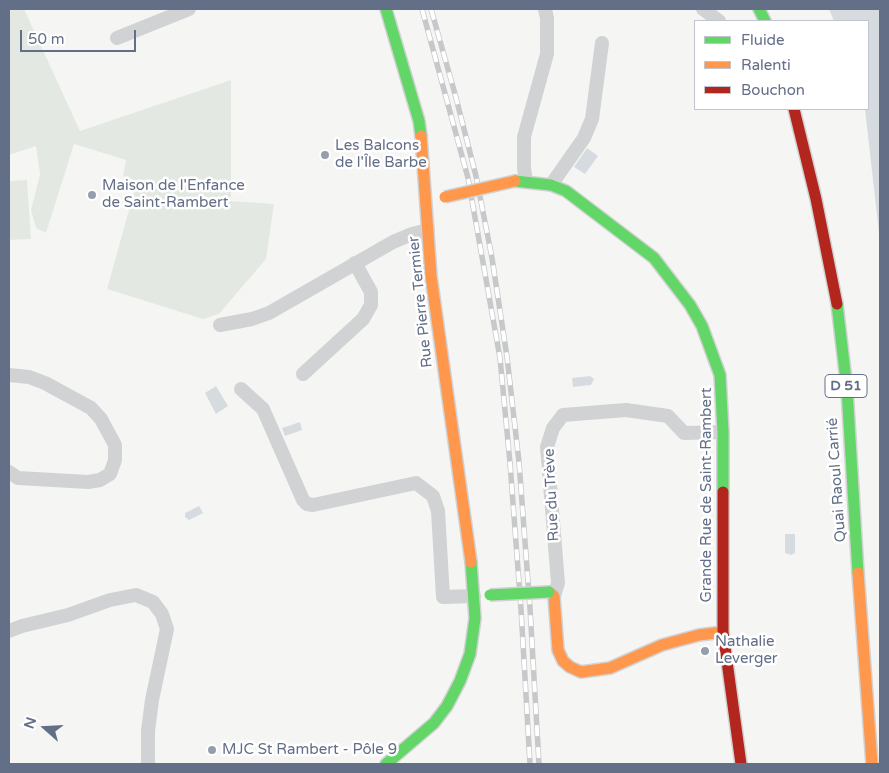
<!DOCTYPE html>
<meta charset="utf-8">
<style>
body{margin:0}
#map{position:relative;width:889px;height:773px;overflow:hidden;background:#f5f6f4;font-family:"Varela Round",sans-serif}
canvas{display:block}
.frame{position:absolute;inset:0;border:10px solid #636e87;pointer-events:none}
.legend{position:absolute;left:694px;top:20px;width:175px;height:90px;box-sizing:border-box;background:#fff;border:1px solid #c1c5cf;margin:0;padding:6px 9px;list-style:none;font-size:15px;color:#636e87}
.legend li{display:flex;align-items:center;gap:10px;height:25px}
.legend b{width:25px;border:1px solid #c1c5cf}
.north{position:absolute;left:20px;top:703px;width:50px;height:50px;-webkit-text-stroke:4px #fff;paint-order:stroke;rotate:289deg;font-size:14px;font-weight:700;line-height:20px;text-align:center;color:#636e87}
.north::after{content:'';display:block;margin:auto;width:18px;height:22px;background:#636e87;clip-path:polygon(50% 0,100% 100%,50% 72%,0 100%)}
.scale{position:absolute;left:20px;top:30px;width:116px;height:22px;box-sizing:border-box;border:2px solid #636e87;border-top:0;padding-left:6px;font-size:15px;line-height:18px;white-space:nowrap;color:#636e87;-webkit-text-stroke:4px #fff;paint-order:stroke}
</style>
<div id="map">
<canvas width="889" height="773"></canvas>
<div class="frame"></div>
<ul class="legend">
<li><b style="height:6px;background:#63d668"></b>Fluide</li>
<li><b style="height:6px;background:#ff974d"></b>Ralenti</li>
<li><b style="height:6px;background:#b3261e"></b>Bouchon</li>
</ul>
<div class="north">N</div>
<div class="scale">50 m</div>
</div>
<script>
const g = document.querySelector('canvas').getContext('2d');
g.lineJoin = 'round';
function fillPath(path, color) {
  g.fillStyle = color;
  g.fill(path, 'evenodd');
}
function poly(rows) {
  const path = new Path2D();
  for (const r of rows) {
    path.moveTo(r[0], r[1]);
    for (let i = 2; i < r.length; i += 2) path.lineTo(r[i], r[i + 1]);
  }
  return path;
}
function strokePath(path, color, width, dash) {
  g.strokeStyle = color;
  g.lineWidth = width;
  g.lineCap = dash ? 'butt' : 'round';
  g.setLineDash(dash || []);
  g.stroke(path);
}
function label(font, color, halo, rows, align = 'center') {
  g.font = font + ' "Varela Round",sans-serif';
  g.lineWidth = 5;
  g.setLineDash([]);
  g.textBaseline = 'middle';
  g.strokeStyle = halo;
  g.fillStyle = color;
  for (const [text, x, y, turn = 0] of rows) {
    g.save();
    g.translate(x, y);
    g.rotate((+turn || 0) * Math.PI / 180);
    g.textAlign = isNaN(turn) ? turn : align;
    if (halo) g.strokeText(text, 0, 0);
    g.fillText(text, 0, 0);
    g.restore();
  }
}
fillPath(poly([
 [9,9,24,9,80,131,231,80,231,201,274,204,266,259,219,314,203,319,107,289,137,181,123,176,126,160,74,144,46,233,36,228,31,210,40,174,36,146,9,155],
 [27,180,31,239,9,240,9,181]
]), '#e3e9e2');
fillPath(poly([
 [829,9,880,9,880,242,865,109,868,109,868,21,834,21],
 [587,148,598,156,585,174,574,167],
 [590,376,594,379,591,385,573,387,572,378],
 [216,386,228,406,216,414,205,393],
 [300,422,302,430,285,436,282,428],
 [199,506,203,513,189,520,185,517,185,513],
 [785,534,795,534,795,553,791,555,785,553]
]), '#d6dbdf');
const fast = poly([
 [386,9,419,121,421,136],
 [759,9,765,21],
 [515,181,551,185,566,191,654,258,690,305,702,326,720,375,723,432,723,492],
 [837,304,847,389,858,573],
 [386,764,434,723,447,706,460,681,470,654,475,618,471,562]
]);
const slow = poly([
 [421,136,431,276,471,562],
 [858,573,872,764],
 [549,592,554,596,558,650,563,661,570,667,581,672,610,668,662,645,699,635,723,632]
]);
const jam = poly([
 [794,109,816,199,837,304],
 [723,492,723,632,741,764]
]);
strokePath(fast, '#d1d2d3', 14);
strokePath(slow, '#d1d2d3', 14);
strokePath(jam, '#d1d2d3', 14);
strokePath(poly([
 [703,9,719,21],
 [117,38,189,9],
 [526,181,524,168,524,137,547,54,547,18,545,9],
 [551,185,584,138,592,119,602,43],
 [220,325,252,319,269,313,393,242,412,234,428,230],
 [303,374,363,319,371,305,371,292,355,263],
 [9,375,29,377,45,383,91,408,101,419,115,445,115,460,110,474,100,480,88,482,18,478,9,472],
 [241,389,263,409,303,500,307,504,313,505,416,483,433,496,438,511,443,597,474,596],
 [554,596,558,583,547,447,553,428,563,415,626,410,668,416,684,433,723,432],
 [9,631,22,626,68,615,110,600,136,595,153,602,162,614,167,629,152,700,148,731,148,764]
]), '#d1d2d3', 14);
strokePath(fast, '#63d668', 11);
strokePath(slow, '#ff974d', 11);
strokePath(jam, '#b3261e', 11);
const rail = poly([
 [422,9,468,178,500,358,510,463,521,609,530,764],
 [431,9,455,94,476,176,492,258,507,357,519,462,530,608,539,764]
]);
strokePath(rail, '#c7c8ca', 5.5);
strokePath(rail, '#fff', 4, [11]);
const fastBridge = poly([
 [490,595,549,592]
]);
const slowBridge = poly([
 [445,197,515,181]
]);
strokePath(fastBridge, '#d1d2d3', 14, []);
strokePath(slowBridge, '#d1d2d3', 14, []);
strokePath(fastBridge, '#63d668', 11);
strokePath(slowBridge, '#ff974d', 11);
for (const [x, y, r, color] of [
 [325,155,5,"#969ead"],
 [92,195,5,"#969ead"],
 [705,651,5,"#969ead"],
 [212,750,5,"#969ead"]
]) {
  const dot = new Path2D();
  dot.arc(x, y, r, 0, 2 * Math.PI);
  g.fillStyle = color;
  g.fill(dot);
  strokePath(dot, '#fff', 2);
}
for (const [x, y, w] of [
 [846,386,42]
]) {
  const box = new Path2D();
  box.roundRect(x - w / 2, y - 11.5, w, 23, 4);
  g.fillStyle = '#fff';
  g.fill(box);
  strokePath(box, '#636e87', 1);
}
label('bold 14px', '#636e87', null, [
 ["D 51",846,386]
]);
label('15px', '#636e87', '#fff', [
 ["Les Balcons",335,146],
 ["de l'Île Barbe",335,163],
 ["Maison de l'Enfance",102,186],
 ["de Saint-Rambert",102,203],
 ["Nathalie",715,642],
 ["Leverger",715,659],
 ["MJC St Rambert - Pôle 9",222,750]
], 'left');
label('15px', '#636e87', '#fff', [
 ["Rue Pierre Termier",421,302,-96],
 ["Quai Raoul Carrié",837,480,-94],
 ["Rue du Trève",552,495,-93],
 ["Grande Rue de Saint-Rambert",707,495,-90]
]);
</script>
